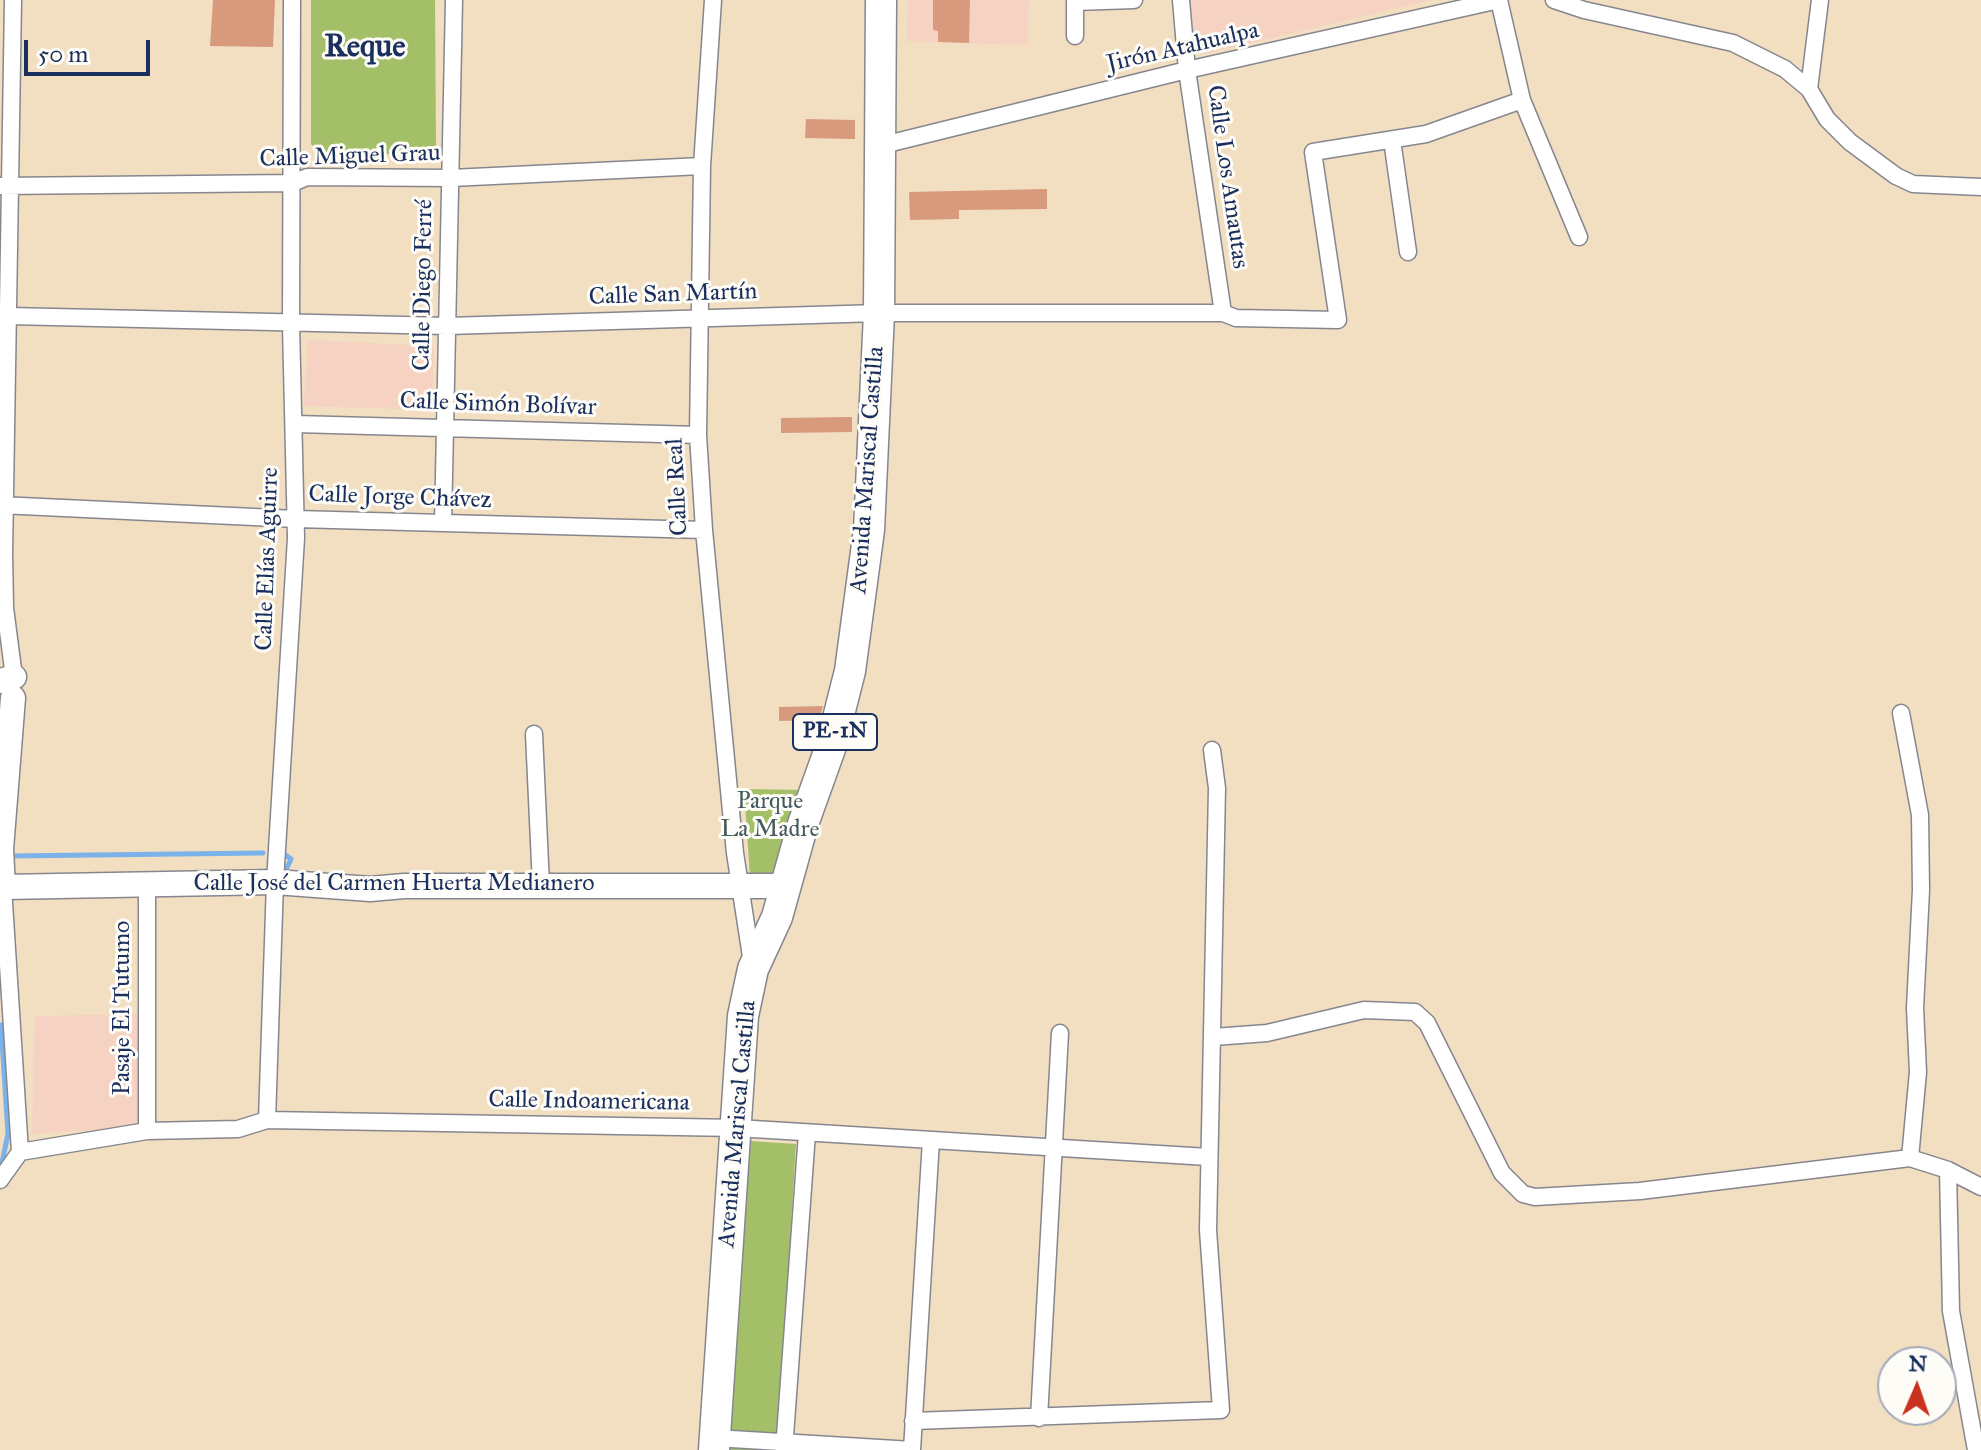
<!DOCTYPE html>
<meta charset="utf-8">
<style>
body{margin:0}
#map{position:relative;width:1981px;height:1450px;overflow:hidden;background:#f2dec0;font-family:"IM FELL Great Primer",serif}
canvas{display:block}
.north{position:absolute;left:1877px;top:1346px;width:80px;height:80px;box-sizing:border-box;background:#fdfcf7;border:2px solid #a3aaba;border-radius:50%;rotate:2deg;font-size:22px;font-weight:700;line-height:32px;text-align:center;color:#1b2f5e}
.north::after{content:'';display:block;margin:auto;width:28px;height:36px;background:#c8321e;clip-path:polygon(50% 0,100% 100%,50% 72%,0 100%)}
.scale{position:absolute;left:24px;top:40px;width:126px;height:36px;box-sizing:border-box;border:4px solid #1b2f5e;border-top:0;padding-left:10px;font-size:24px;line-height:28px;white-space:nowrap;color:#1b2f5e;-webkit-text-stroke:6px #fdfcf7;paint-order:stroke}
</style>
<div id="map">
<canvas width="1981" height="1450"></canvas>
<div class="north">N</div>
<div class="scale">50 m</div>
</div>
<script>
const g = document.querySelector('canvas').getContext('2d');
g.lineJoin = 'round';
function fillPath(path, color) {
  g.fillStyle = color;
  g.fill(path, 'evenodd');
}
function poly(rows) {
  const path = new Path2D();
  for (const r of rows) {
    path.moveTo(r[0], r[1]);
    for (let i = 2; i < r.length; i += 2) path.lineTo(r[i], r[i + 1]);
  }
  return path;
}
function strokePath(path, color, width, dash) {
  g.strokeStyle = color;
  g.lineWidth = width;
  g.lineCap = dash ? 'butt' : 'round';
  g.setLineDash(dash || []);
  g.stroke(path);
}
function label(font, color, halo, rows, align = 'center') {
  g.font = font + ' "IM FELL Great Primer",serif';
  g.lineWidth = 6;
  g.setLineDash([]);
  g.textBaseline = 'middle';
  g.strokeStyle = halo;
  g.fillStyle = color;
  for (const [text, x, y, turn = 0] of rows) {
    g.save();
    g.translate(x, y);
    g.rotate((+turn || 0) * Math.PI / 180);
    g.textAlign = isNaN(turn) ? turn : align;
    if (halo) g.strokeText(text, 0, 0);
    g.fillText(text, 0, 0);
    g.restore();
  }
}
fillPath(poly([
 [908,0,1029,0,1027,45,907,41],
 [1190,0,1431,0,1200,55,1194,50],
 [308,340,434,346,432,410,304,406],
 [137,1014,140,1127,32,1134,35,1016]
]), '#f5d2c2');
fillPath(poly([
 [311,0,435,0,436,147,428,154,320,155,311,144],
 [744,789,805,790,773,881,750,877],
 [750,1141,796,1144,777,1450,729,1450]
]), '#a3c068');
strokePath(poly([
 [283,853,291,859,284,874],
 [9,856,263,853],
 [1,1025,8,1134,1,1167]
]), '#7bb2ea', 5);
fillPath(poly([
 [213,0,275,0,273,47,210,46],
 [933,0,970,0,969,43,938,42,938,31,933,30],
 [806,119,855,120,855,139,805,138],
 [1047,189,1047,209,959,210,959,219,910,220,909,192],
 [852,417,852,432,781,433,781,418],
 [823,706,819,720,779,721,779,707]
]), '#d79a7d');
const street = poly([
 [13,0,4,554,5,608,14,677],
 [713,0,702,166,698,435,704,530,735,853,752,963],
 [1181,0,1187,70,1223,313],
 [1499,0,1522,100,1579,237],
 [1554,0,1584,10,1733,43,1785,69,1809,89,1827,119,1850,142,1896,176,1913,184,1981,187],
 [1075,2,1134,0],
 [1075,36,1075,0],
 [1809,89,1820,0],
 [1392,140,1408,252],
 [879,146,1187,70,1499,0],
 [0,186,293,183,307,177,451,178,702,166],
 [9,316,447,326,879,313,1223,313,1236,318,1338,320,1313,152,1426,134,1522,100],
 [296,424,698,435],
 [0,505,296,519,704,530],
 [443,523,454,0],
 [1901,713,1920,815,1921,890,1915,1008,1918,1072,1910,1158],
 [534,734,541,885],
 [3,887,20,1152],
 [1214,1037,1267,1033,1364,1010,1415,1012,1427,1023,1502,1173,1523,1194,1535,1197,1640,1191,1910,1158,1948,1170,1981,1187],
 [267,1120,275,882,296,538,291,325,292,0],
 [147,1131,147,885],
 [20,1152,147,1131,238,1129,267,1120,737,1128,1208,1157],
 [1948,1170,1951,1311,1976,1450],
 [0,1180,20,1152],
 [1039,1418,1060,1033],
 [913,1421,1221,1410,1208,1230,1217,788,1212,750],
 [715,1438,912,1450,931,1140],
 [784,1450,807,1133]
]);
const secondary = poly([
 [0,681,14,677],
 [13,698,1,849,3,887,275,882,370,889,404,886,785,886]
]);
const highway = poly([
 [714,1450,743,1016,753,969,777,917,803,824,831,746,850,671,869,530,879,313,881,0]
]);
strokePath(street, '#86868f', 19);
strokePath(secondary, '#86868f', 27);
strokePath(highway, '#86868f', 33);
strokePath(street, '#fff', 16);
strokePath(secondary, '#fff', 24);
strokePath(highway, '#fff', 30);
for (const [x, y, w] of [
 [835,732,84]
]) {
  const box = new Path2D();
  box.roundRect(x - w / 2, y - 18, w, 36, 6);
  g.fillStyle = '#fdfcf7';
  g.fill(box);
  strokePath(box, '#1b2f5e', 2);
}
label('bold 22px', '#1b2f5e', null, [
 ["PE-1N",835,732]
]);
label('24px', '#1b2f5e', '#fdfcf7', [
 ["Jirón Atahualpa",1183,48,-13],
 ["Calle Miguel Grau",350,157,-2],
 ["Calle Los Amautas",1227,177,82],
 ["Calle Diego Ferré",424,285,-89],
 ["Calle San Martín",673,295,-2],
 ["Calle Simón Bolívar",498,405,2],
 ["Avenida Mariscal Castilla",868,470,-86],
 ["Calle Real",678,487,-93],
 ["Calle Jorge Chávez",400,498,2],
 ["Calle Elías Aguirre",268,559,-88],
 ["Calle José del Carmen Huerta Medianero",394,884],
 ["Pasaje El Tutumo",123,1008,-90],
 ["Calle Indoamericana",589,1102,1],
 ["Avenida Mariscal Castilla",738,1124,-85]
]);
label('24px', '#445a61', '#fdfcf7', [
 ["Parque",770,802],
 ["La Madre",770,830]
]);
label('bold 32px', '#1b2f5e', '#fdfcf7', [
 ["Reque",365,48]
]);
</script>
